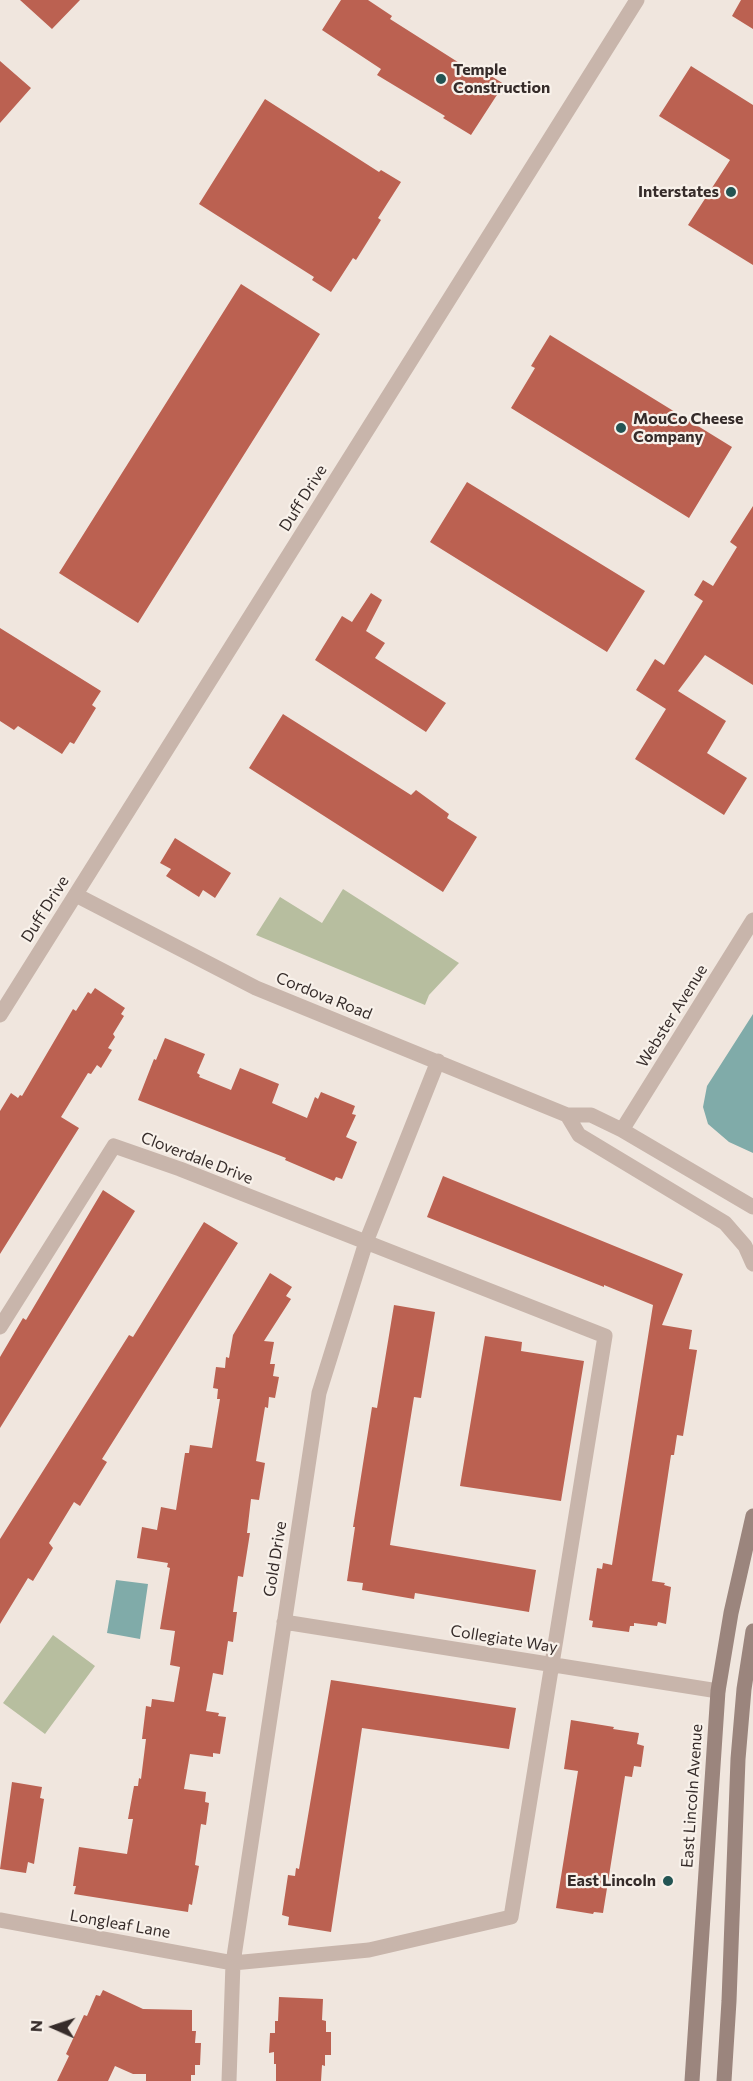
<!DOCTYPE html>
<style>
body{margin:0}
#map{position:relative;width:753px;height:2081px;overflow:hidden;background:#f0e6de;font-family:Commissioner,sans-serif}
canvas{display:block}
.north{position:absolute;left:24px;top:1997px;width:60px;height:60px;-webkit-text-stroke:4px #f8f1ea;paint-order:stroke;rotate:273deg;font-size:16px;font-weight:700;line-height:24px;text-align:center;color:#362c2a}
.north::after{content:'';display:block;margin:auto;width:21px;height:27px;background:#362c2a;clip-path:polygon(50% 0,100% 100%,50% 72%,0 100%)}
</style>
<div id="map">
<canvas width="753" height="2081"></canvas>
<div class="north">N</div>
</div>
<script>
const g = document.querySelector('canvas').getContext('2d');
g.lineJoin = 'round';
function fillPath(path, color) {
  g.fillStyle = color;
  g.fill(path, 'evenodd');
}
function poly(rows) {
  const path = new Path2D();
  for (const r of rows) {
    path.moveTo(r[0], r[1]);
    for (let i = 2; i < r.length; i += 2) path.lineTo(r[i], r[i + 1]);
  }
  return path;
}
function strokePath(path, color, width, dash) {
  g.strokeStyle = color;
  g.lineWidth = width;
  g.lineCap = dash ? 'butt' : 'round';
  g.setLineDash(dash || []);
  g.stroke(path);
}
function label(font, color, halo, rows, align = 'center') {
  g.font = font + ' Commissioner,sans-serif';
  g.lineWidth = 4.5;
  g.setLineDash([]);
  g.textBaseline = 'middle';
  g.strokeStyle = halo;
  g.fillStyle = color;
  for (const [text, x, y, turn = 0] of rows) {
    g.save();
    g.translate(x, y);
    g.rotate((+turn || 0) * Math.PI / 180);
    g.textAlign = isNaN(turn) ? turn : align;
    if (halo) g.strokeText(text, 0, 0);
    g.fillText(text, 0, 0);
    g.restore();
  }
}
fillPath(poly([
 [343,889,459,963,429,995,425,1005,256,935,280,897,322,923],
 [53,1635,95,1666,45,1734,3,1703]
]), '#b7be9f');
fillPath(poly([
 [753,1014,753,1153,729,1142,708,1124,703,1107,707,1086],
 [116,1580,148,1584,140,1639,107,1633]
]), '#80aba9');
fillPath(poly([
 [20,0,80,0,52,29],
 [341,0,368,0,392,16,390,19,472,71,475,66,504,84,471,135,443,118,445,116,377,75,381,69,322,30],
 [741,0,753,0,753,29,732,16],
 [0,61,31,88,0,123],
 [691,66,753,105,753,265,688,225,730,160,659,116],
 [265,99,379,172,381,170,401,182,378,218,381,220,356,260,353,258,331,292,312,280,314,277,199,204],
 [241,284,320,334,138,623,59,573],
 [550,335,732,447,689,518,511,408,535,368,531,366],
 [467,482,645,591,607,652,430,542],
 [753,506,753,685,705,655,678,691,726,721,707,753,747,778,724,815,635,759,666,709,636,690,655,659,664,665,703,601,694,595,703,580,713,586,737,547,730,542],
 [371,593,382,600,366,631,385,643,375,658,446,703,426,732,315,660,342,616,352,622],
 [0,628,101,691,92,705,96,708,74,744,70,742,62,754,18,726,14,730,0,721],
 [283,714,411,795,416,790,449,814,447,818,477,837,443,892,249,768],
 [175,838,231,873,215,898,203,890,199,897,166,876,171,869,160,863],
 [95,988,125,1008,121,1014,124,1016,113,1034,115,1037,108,1048,112,1050,101,1068,97,1065,91,1074,88,1073,61,1117,79,1128,0,1254,0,1111,11,1093,18,1098,20,1095,22,1096,73,1009,76,1011,88,992,91,994],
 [165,1038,205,1054,197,1073,200,1075,199,1077,231,1090,240,1068,279,1084,272,1103,307,1118,315,1097,318,1099,321,1092,355,1106,352,1114,356,1115,346,1137,357,1142,342,1179,336,1177,334,1181,285,1160,286,1158,138,1100,154,1059,156,1060],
 [443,1176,683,1274,662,1325,692,1330,689,1349,697,1350,683,1436,677,1435,674,1455,671,1455,652,1581,665,1583,664,1585,671,1587,666,1624,658,1622,657,1626,634,1623,634,1626,630,1626,629,1632,592,1627,593,1621,589,1620,597,1568,602,1569,603,1563,612,1565,653,1305,604,1285,604,1287,427,1217],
 [103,1190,135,1211,0,1428,0,1357,23,1318,26,1320],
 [204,1222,238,1243,102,1459,107,1462,80,1506,74,1502,49,1543,53,1548,33,1581,28,1578,0,1624,0,1539,129,1335,133,1337],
 [270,1273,292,1287,286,1296,291,1299,264,1341,274,1342,270,1364,275,1364,273,1376,279,1377,275,1398,269,1397,268,1408,265,1407,256,1461,265,1463,259,1500,251,1499,247,1533,250,1533,243,1577,238,1576,233,1612,237,1612,233,1642,228,1641,223,1675,213,1673,206,1711,219,1713,218,1716,226,1717,220,1754,213,1753,213,1757,190,1754,184,1789,206,1792,205,1802,209,1803,206,1825,201,1824,195,1865,199,1866,192,1905,189,1904,188,1912,74,1894,76,1886,73,1886,79,1847,127,1854,133,1819,128,1819,134,1786,138,1786,139,1778,141,1779,146,1739,142,1739,146,1706,151,1707,152,1699,174,1702,180,1667,170,1665,175,1631,160,1629,170,1568,167,1567,168,1563,137,1558,142,1527,157,1530,161,1507,176,1510,185,1453,189,1453,190,1445,212,1448,220,1399,217,1399,218,1389,213,1388,216,1367,225,1368,226,1357,229,1358,233,1335],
 [394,1305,435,1312,421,1398,414,1397,390,1545,536,1570,529,1612,415,1593,414,1599,362,1590,363,1583,347,1581,355,1527,353,1527,372,1407,377,1408],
 [485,1336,522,1342,521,1351,584,1361,561,1501,460,1486],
 [331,1680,516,1708,509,1749,362,1728,331,1932,288,1925,289,1917,282,1915,288,1875,295,1876,296,1868,299,1869],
 [571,1720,614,1727,613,1729,639,1733,637,1744,644,1746,641,1767,634,1766,632,1777,625,1776,603,1913,594,1912,593,1914,556,1908,578,1771,564,1769],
 [12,1782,42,1787,40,1798,44,1799,34,1864,28,1862,26,1873,0,1869],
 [103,1990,143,2009,192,2010,192,2031,196,2031,195,2043,201,2043,200,2065,195,2065,195,2075,191,2075,191,2081,146,2081,146,2074,133,2074,115,2066,108,2081,57,2081,69,2056,66,2054,84,2015,87,2016,96,1995,100,1996],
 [279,1997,323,1999,322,2020,326,2021,326,2032,331,2032,331,2055,325,2055,325,2066,322,2065,321,2081,276,2081,276,2064,274,2064,274,2052,269,2053,270,2033,275,2033,275,2021,278,2021]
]), '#bb6151');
strokePath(poly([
 [76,895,256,988,567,1115,591,1115,622,1130,753,1207],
 [0,1015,637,0],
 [567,1115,579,1135,725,1223,745,1246,753,1264],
 [622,1130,753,920],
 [0,1327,114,1146,180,1169,605,1336,511,1917,369,1950,233,1963,0,1920],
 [284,1622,718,1691],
 [229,2081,233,1963,319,1393,366,1242,438,1061]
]), '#c8b5ab', 15);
strokePath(poly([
 [692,2081,718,1691,731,1613,753,1516],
 [724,2081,729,2001,738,1759,744,1689,753,1631]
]), '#9b857d', 15);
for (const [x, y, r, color] of [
 [441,79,6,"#235453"],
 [731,192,6,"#235453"],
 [621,428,6,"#235453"],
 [668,1881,6,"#235453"]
]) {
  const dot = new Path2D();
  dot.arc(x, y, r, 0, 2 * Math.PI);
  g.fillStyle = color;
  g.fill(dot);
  strokePath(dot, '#f8f1ea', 2);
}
label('bold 16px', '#362c2a', '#f8f1ea', [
 ["Temple",453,70],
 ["Construction",453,88],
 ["Interstates",719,192,"right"],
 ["MouCo Cheese",633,419],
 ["Company",633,437],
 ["East Lincoln",656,1881,"right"]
], 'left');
label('16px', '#362c2a', '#f8f1ea', [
 ["Duff Drive",303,498,-58],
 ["Duff Drive",45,909,-58],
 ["Cordova Road",324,996,22],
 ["Webster Avenue",672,1016,-58],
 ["Cloverdale Drive",197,1158,21],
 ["Gold Drive",275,1559,-81],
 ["Collegiate Way",504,1639,9],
 ["East Lincoln Avenue",692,1796,-86],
 ["Longleaf Lane",120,1924,10]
]);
</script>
